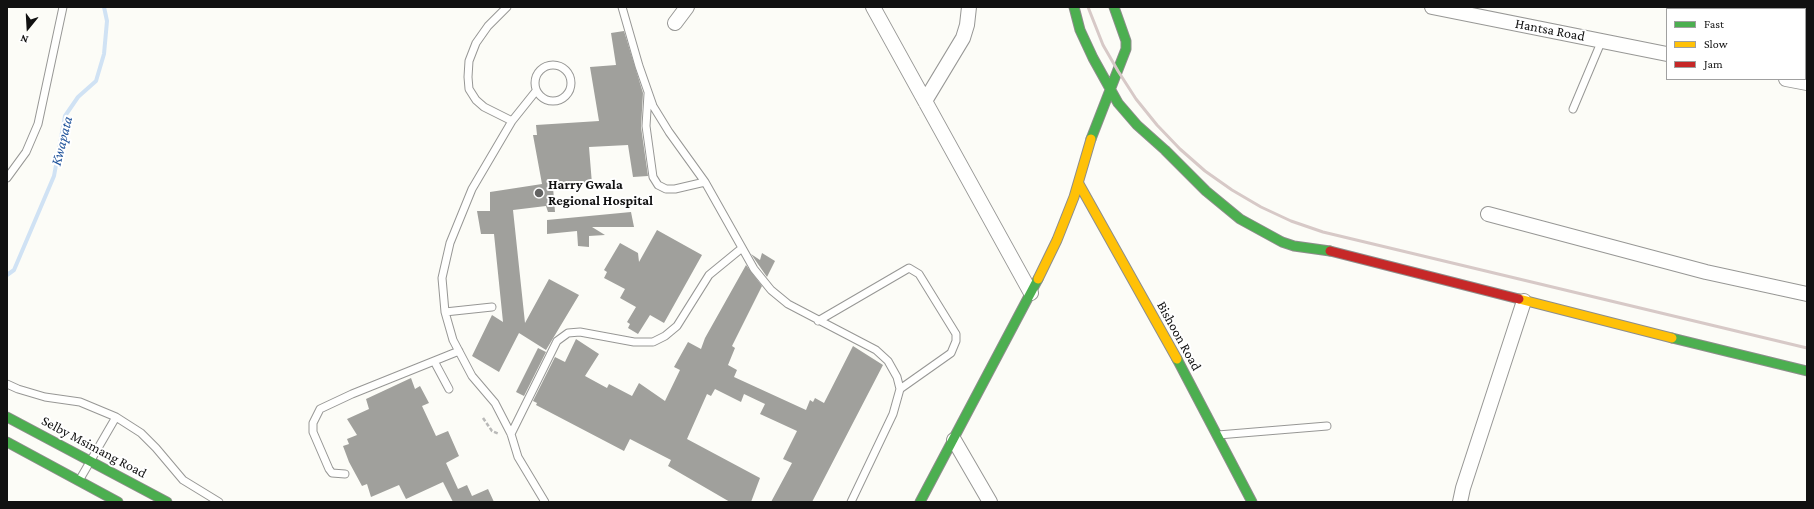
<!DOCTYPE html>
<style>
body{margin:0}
#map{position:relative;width:1814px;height:509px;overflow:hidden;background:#fcfcf7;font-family:"Crimson Pro",serif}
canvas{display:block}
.frame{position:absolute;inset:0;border:8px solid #111;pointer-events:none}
.legend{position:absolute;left:1666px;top:8px;width:140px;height:72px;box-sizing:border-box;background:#fff;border:1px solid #a0a0a0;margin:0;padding:5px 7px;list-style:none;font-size:12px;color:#111}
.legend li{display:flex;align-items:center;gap:8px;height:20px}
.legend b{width:20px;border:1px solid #a0a0a0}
.north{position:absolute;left:8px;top:8px;width:40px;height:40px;-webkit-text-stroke:3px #fff;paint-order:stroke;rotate:198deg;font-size:11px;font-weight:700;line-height:16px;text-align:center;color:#111}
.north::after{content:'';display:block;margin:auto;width:14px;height:18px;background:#111;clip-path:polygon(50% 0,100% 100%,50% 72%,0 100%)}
</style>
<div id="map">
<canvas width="1814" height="509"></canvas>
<div class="frame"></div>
<ul class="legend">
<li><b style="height:5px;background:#4caf50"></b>Fast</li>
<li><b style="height:5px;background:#ffc107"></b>Slow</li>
<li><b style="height:5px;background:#c62828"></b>Jam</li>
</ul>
<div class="north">N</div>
</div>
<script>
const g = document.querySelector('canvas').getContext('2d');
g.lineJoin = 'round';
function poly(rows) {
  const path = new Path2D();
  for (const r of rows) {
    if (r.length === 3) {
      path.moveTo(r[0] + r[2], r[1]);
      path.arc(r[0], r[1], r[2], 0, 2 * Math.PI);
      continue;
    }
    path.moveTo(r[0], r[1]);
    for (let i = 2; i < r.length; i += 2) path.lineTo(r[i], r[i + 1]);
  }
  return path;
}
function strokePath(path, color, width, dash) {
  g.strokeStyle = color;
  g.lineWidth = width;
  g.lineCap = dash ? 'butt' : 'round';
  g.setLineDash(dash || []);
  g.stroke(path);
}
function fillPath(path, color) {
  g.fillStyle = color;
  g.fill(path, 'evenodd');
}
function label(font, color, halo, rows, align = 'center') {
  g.font = font + ' "Crimson Pro",serif';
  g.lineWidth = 4;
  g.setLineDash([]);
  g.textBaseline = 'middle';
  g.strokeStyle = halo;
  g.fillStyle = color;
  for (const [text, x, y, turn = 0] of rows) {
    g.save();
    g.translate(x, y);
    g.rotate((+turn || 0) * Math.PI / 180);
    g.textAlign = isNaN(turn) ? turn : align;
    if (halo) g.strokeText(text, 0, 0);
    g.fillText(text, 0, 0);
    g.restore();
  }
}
strokePath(poly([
 [7,275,14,270,54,176,65,116,78,97,96,81,104,54,107,21,104,7]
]), '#d0e2f4', 4);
fillPath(poly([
 [624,31,643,93,641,127,648,176,633,177,628,145,589,147,592,184,553,187,555,212,548,212,546,206,513,210,525,323,549,279,579,295,546,350,519,333,499,372,472,356,492,315,503,322,494,234,481,234,477,211,490,211,490,192,542,184,533,135,537,135,536,125,599,121,590,67,616,65,611,33],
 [631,212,634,227,592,227,605,235,589,236,589,247,578,246,577,231,547,234,547,220],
 [657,230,702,255,664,323,650,315,638,334,628,328,630,324,627,322,636,307,620,298,625,289,604,278,607,272,604,270,620,243,638,253,639,262],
 [762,253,775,261,767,277,751,254,760,260],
 [746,265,762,286,732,346,735,348,728,365,737,370,734,377,806,410,810,400,813,402,815,398,824,403,853,346,883,365,812,502,771,502,792,463,783,459,797,431,760,414,765,404,744,394,741,402,715,389,711,396,707,394,687,439,760,478,751,502,730,502,668,466,671,460,630,439,624,451,536,405,537,403,533,401,555,357,565,362,576,339,599,354,585,376,607,388,609,384,632,396,639,383,665,401,680,370,674,367,688,342,701,349,705,338],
 [538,348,546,352,524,396,516,392],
 [411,378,415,389,420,386,429,403,422,406,436,436,448,431,459,456,446,463,458,489,467,485,472,496,488,489,494,502,453,502,443,482,406,499,399,485,371,497,367,484,362,486,349,462,343,446,349,444,347,439,357,435,347,419,369,409,366,399]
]), '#a0a09c');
const lane = poly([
 [507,7,488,26,476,43,469,61,468,77,469,89,476,100,484,107,512,121],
 [622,7,639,66,653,106,669,132,705,182,754,269,771,290,788,304,876,350,888,361,897,377,900,389,893,414,851,502],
 [553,83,18],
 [536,91,512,121,472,189,450,243,442,278,445,312,453,340,472,376,495,403,511,434,518,457,545,502],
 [648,94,646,126,653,177,658,185,666,189,675,189,705,182],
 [1573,109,1602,40],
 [7,178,26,152,38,124,63,7],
 [445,312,492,307],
 [818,321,909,268,919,274,956,334,956,341,951,353,900,389],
 [434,361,449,389],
 [7,384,18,389,45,397,80,402,116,417,141,433,156,448,183,480,219,502],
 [511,434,557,341,568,333,580,332,634,342,653,342,665,336,677,326,709,275,742,248],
 [1218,435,1327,426],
 [345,474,332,473,329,469,313,432,313,423,320,409,352,394,459,351],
 [80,479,116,417]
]);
const street = poly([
 [873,7,1031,293],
 [1432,7,1667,54],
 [675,23,687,7],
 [1786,79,1807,83],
 [925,101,963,38,967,25,969,7],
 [1488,214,1706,272,1807,294],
 [954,440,990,502],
 [1460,502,1463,488,1524,301]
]);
const fast = poly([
 [1074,7,1080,30,1093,58,1118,103,1137,125,1165,150,1206,191,1240,219,1282,242,1294,246,1330,251],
 [1091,139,1126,49,1126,41,1114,7],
 [1672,338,1807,371],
 [1177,359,1252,502],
 [7,417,167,502],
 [7,442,118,502],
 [920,502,1038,279]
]);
const slow = poly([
 [1079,184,1177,359],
 [1038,279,1057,240,1074,197,1091,139],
 [1519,299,1672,338]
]);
const jam = poly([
 [1330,251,1519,299]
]);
strokePath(lane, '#979795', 9);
strokePath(street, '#979795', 16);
strokePath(fast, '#8d8d8b', 11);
strokePath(slow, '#8d8d8b', 11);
strokePath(jam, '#8d8d8b', 11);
strokePath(poly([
 [483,418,492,431,499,434]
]), '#b9b9b8', 2.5, [4, 2]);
strokePath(lane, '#fffffe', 7);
strokePath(street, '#fffffe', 14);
strokePath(fast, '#4caf50', 9);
strokePath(slow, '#ffc107', 9);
strokePath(jam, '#c62828', 9);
strokePath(poly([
 [1088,7,1103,45,1118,71,1136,99,1157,125,1180,149,1205,171,1232,190,1261,207,1291,221,1323,232,1807,348]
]), '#d7c9c7', 3);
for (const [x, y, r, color] of [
 [539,193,5,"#636362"]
]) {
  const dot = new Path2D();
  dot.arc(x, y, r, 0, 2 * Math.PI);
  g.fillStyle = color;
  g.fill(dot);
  strokePath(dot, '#fff', 1.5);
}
label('14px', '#111', '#fff', [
 ["Hantsa Road",1550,30,11],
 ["Bishoon Road",1179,336,61],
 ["Selby Msimang Road",94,447,28]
]);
label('bold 14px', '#111', '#fff', [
 ["Harry Gwala",548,185],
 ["Regional Hospital",548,201]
], 'left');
label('italic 15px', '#21549b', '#fff', [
 ["Kwapata",62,141,-76]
]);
</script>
